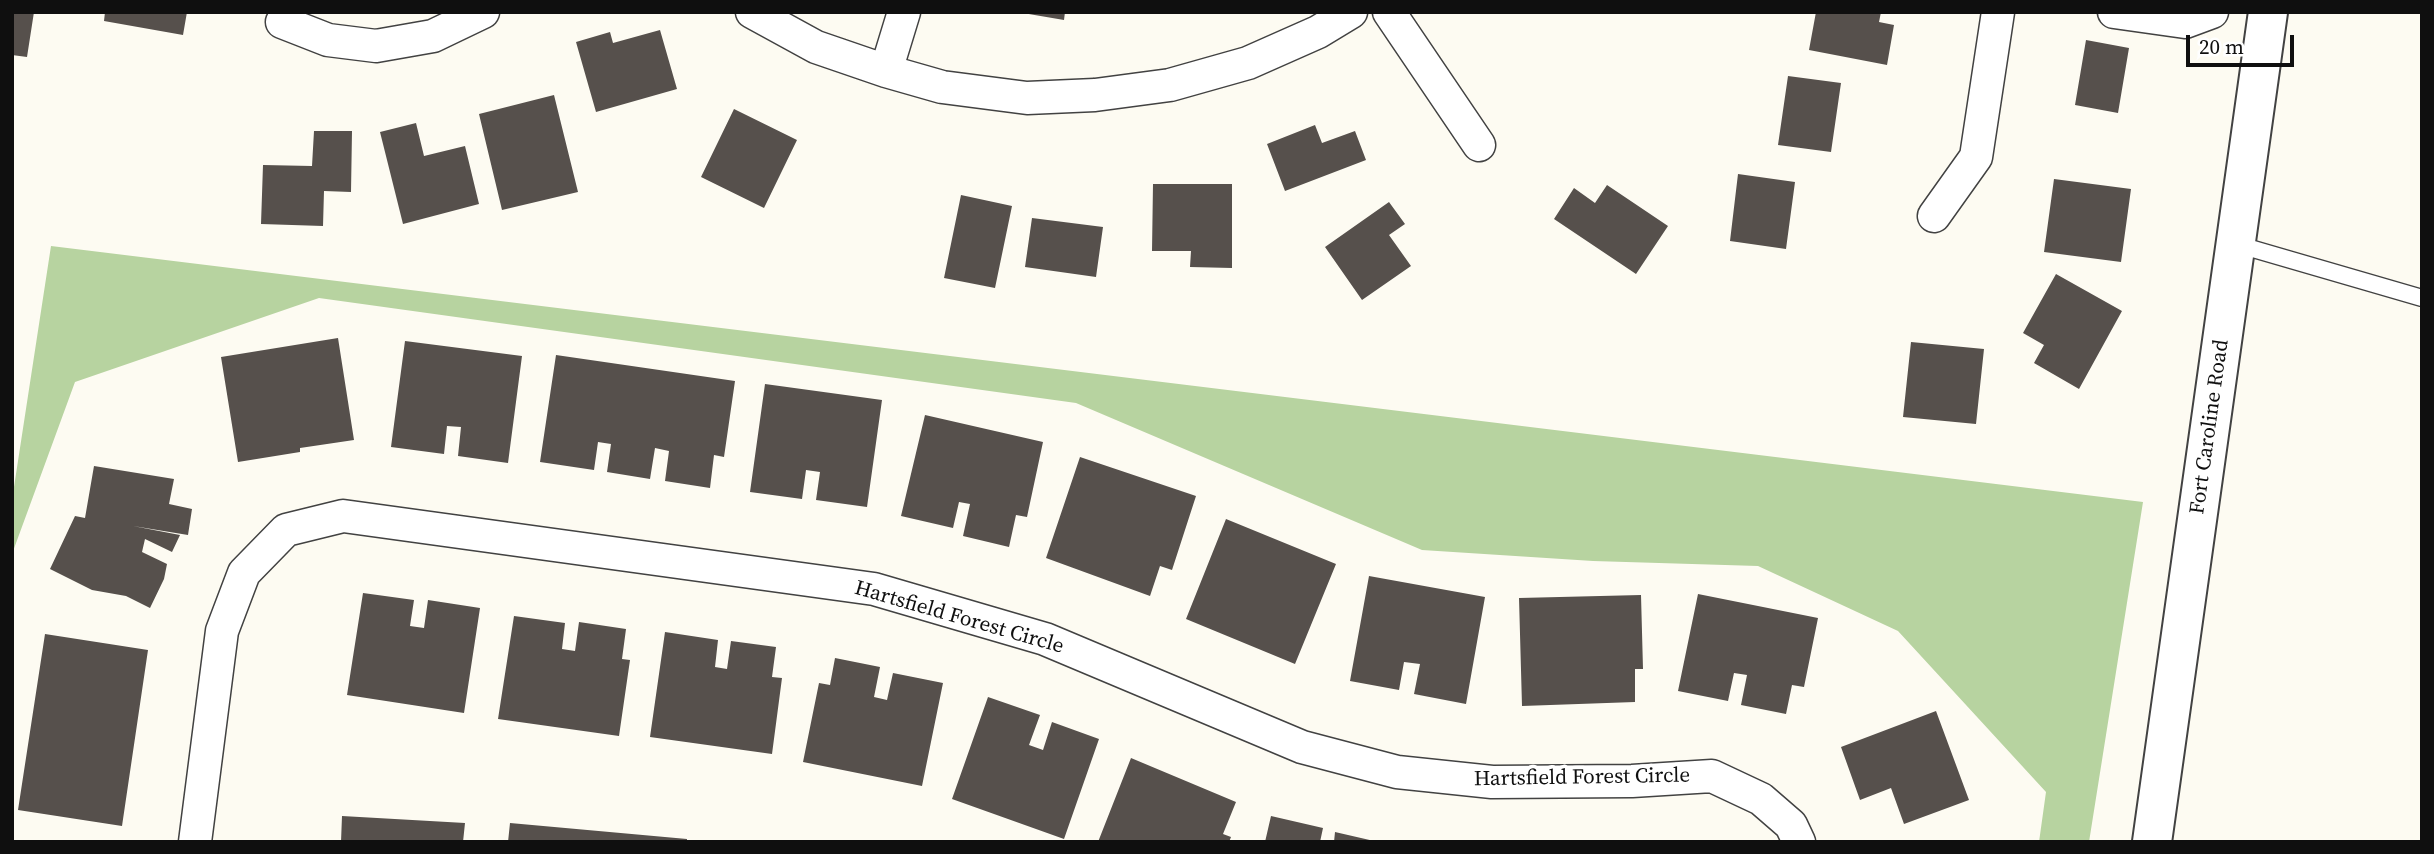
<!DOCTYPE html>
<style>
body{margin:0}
#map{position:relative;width:2434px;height:854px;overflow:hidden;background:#fdfbf2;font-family:"Source Serif 4",serif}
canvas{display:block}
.frame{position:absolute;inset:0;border:14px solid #0f0f0f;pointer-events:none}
.scale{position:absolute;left:2186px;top:35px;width:108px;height:32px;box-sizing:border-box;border:4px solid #0f0f0f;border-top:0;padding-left:9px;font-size:21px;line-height:24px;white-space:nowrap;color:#0f0f0f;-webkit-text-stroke:5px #fff;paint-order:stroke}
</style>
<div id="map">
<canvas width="2434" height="854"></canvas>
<div class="frame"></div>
<div class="scale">20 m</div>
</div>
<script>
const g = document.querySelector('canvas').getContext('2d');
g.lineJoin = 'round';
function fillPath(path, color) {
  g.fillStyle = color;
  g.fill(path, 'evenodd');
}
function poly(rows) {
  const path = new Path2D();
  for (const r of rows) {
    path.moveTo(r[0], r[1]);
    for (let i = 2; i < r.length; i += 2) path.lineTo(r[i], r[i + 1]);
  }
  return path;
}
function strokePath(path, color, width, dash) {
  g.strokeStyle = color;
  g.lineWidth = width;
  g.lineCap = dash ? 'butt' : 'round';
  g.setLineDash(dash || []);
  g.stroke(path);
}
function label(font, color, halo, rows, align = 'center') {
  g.font = font + ' "Source Serif 4",serif';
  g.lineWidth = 7;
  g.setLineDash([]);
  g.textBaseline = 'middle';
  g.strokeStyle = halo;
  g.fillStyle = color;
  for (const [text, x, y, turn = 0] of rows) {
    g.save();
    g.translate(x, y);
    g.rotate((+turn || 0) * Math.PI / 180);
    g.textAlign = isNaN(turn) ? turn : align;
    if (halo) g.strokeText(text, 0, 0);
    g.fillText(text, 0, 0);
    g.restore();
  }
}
fillPath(poly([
 [51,246,2143,502,2089,842,2039,842,2046,792,1898,631,1758,566,1593,561,1422,550,1076,403,319,298,75,382,12,554,12,500]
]), '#b7d3a0');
fillPath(poly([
 [12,12,34,12,27,57,12,55],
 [105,12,187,12,183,35,104,21],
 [1017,12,1065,12,1064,20],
 [1816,12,1881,12,1879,22,1894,25,1887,65,1809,50],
 [660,30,677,89,596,112,576,42,610,32,613,43],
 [2086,40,2129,48,2118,113,2075,105],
 [1788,76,1841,83,1831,152,1778,145],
 [554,95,578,192,502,210,479,114],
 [734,109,797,140,764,208,701,177],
 [416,123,424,156,465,146,479,204,403,224,380,132],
 [1315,125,1322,143,1355,131,1366,160,1285,191,1267,144],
 [314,131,352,131,351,192,324,191,323,226,261,224,263,165,312,166],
 [1738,174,1795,182,1786,249,1730,241],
 [2054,179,2131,189,2121,262,2044,252],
 [1153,184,1232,184,1232,268,1190,267,1191,251,1152,251],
 [1607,185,1668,226,1636,274,1554,219,1574,188,1595,203],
 [961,195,1012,206,995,288,944,278],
 [1389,202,1405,224,1389,235,1411,266,1362,300,1325,247],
 [1032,218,1103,227,1096,277,1025,267],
 [2056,274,2122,311,2079,389,2034,363,2044,345,2023,333],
 [338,338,354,440,300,448,300,452,238,462,221,357],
 [405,341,522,356,508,463,458,456,461,427,447,426,444,454,391,447],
 [1911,342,1984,349,1976,424,1903,417],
 [556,355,735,381,724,457,714,455,710,488,665,481,669,451,655,448,650,479,607,472,611,444,598,442,594,470,540,462],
 [765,384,882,400,867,507,816,500,820,472,806,470,802,499,750,492],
 [925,415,1043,442,1027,517,1016,515,1009,547,963,536,970,504,959,502,953,528,901,516],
 [1080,457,1196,496,1172,570,1160,566,1150,596,1046,558],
 [94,466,174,479,169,504,192,509,188,535,133,526,180,535,172,552,145,539,142,552,167,564,164,579,150,608,126,596,92,590,50,569,75,516,85,518],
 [1226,519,1336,564,1295,664,1186,619],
 [1369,576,1485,597,1466,704,1414,694,1420,664,1404,662,1399,690,1350,681],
 [363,593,414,600,410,626,424,628,428,600,480,608,464,713,347,695],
 [1698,594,1818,618,1804,687,1792,685,1786,714,1741,705,1747,675,1734,673,1728,701,1678,691],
 [1641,595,1643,669,1635,669,1635,702,1522,706,1519,598],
 [514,616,565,623,562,649,575,651,579,622,626,629,622,659,630,660,619,736,498,719],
 [665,632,718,640,715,667,727,669,731,641,776,647,772,677,782,678,772,754,650,737],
 [45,634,148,650,122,826,18,810],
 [835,658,880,667,874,697,887,700,893,673,943,683,922,786,803,762,819,683,830,685],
 [988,697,1040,715,1029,745,1043,750,1052,722,1099,739,1064,839,952,799],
 [1936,711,1969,800,1904,824,1891,788,1860,800,1841,747],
 [1131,758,1236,802,1223,834,1231,837,1229,842,1098,842],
 [342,816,465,823,463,842,341,842],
 [1271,816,1323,828,1320,842,1265,842],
 [510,823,687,839,687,842,508,842],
 [1335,832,1374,841,1374,842,1334,842]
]), '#56504c');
const service = poly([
 [2236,244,2422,298]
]);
const minor = poly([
 [752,12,816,47,886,71,942,87,1027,98,1095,95,1170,85,1248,63,1318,32,1351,12],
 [1389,12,1479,145],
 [2114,12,2185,22,2212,12],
 [282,22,328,40,376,46,433,36,483,12],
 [886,71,904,12],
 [1934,216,1976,157,1998,12],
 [195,842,222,631,244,573,286,530,343,516,874,589,1045,639,1302,747,1397,772,1492,782,1632,781,1712,776,1761,799,1791,825,1799,842]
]);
const tertiary = poly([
 [2152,842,2268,12]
]);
strokePath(service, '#424242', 19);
strokePath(minor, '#424242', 35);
strokePath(tertiary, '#424242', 42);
strokePath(service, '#fff', 16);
strokePath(minor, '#fff', 32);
strokePath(tertiary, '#fff', 38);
label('21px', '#0f0f0f', '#fff', [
 ["Fort Caroline Road",2210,427,-82],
 ["Hartsfield Forest Circle",959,618,16],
 ["Hartsfield Forest Circle",1582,778,-1]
]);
</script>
